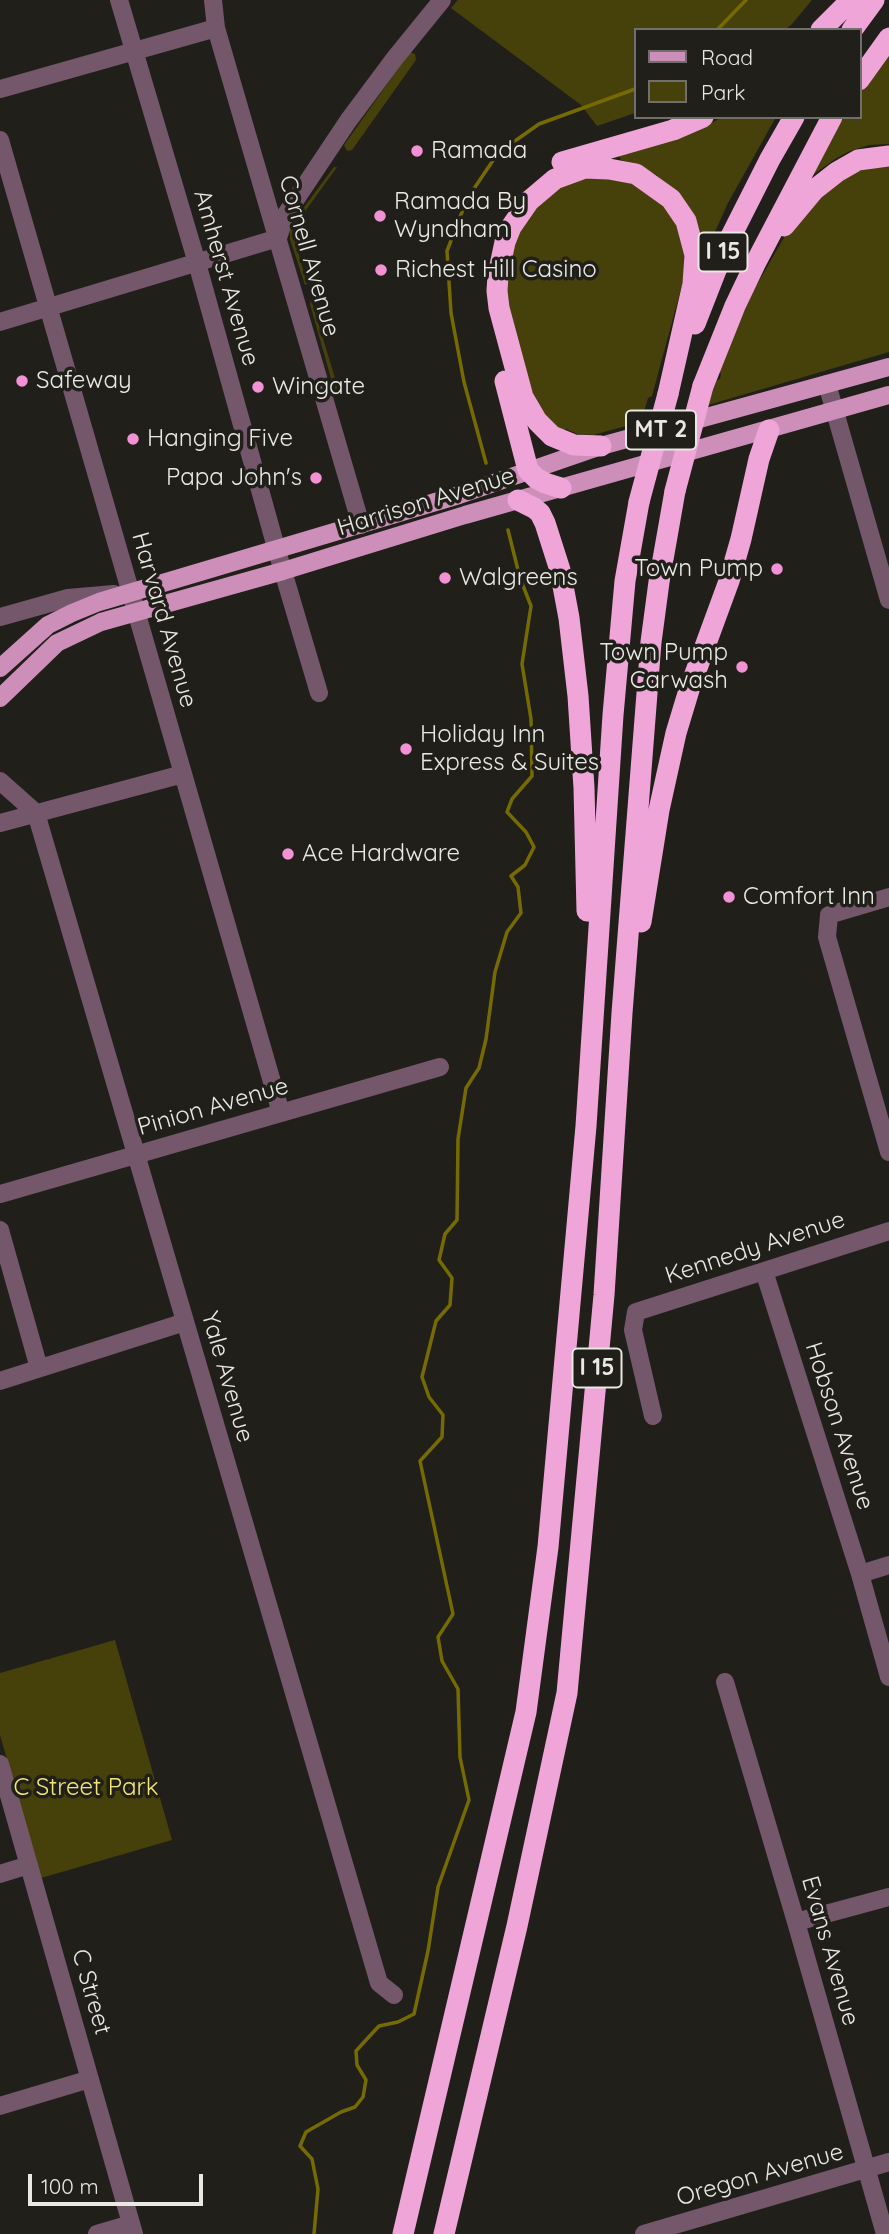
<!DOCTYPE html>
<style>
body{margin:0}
#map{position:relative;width:889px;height:2234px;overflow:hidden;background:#201f1a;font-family:Quicksand,sans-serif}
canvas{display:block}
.legend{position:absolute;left:634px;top:28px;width:228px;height:91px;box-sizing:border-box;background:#201f1a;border:2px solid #706f6b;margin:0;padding:9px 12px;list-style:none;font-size:21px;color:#e8e8e4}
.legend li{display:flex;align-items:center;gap:14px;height:35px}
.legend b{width:35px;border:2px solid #706f6b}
.scale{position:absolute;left:28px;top:2174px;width:175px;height:32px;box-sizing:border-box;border:4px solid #e8e8e4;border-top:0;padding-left:9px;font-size:21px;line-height:24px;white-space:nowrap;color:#e8e8e4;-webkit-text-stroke:5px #201f1a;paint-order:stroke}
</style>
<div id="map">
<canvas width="889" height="2234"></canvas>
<ul class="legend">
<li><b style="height:9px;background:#cd8fb9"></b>Road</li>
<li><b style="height:19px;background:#46400b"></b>Park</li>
</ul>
<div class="scale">100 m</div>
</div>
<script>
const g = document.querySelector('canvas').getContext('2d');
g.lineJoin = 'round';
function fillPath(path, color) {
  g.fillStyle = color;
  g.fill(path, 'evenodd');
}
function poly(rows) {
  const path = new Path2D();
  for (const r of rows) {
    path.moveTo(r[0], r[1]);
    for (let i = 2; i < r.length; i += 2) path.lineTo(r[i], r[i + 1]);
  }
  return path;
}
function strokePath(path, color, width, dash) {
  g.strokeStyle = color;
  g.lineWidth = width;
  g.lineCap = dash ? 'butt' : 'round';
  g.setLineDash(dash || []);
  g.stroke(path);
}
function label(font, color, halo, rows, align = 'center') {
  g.font = font + ' Quicksand,sans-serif';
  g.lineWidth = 7;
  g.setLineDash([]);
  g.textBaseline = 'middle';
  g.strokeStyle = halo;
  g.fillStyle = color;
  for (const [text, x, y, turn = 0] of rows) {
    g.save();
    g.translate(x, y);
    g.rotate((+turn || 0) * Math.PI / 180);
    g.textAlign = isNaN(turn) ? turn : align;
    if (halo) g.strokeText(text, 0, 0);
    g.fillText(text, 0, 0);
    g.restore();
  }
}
fillPath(poly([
 [458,0,812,0,792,24,785,30,635,30,635,113,597,126,581,105,451,8],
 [889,51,889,144,869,145,850,151,835,159,810,177,820,156,844,117,859,117,859,94],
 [410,52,415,54,416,60,352,150,347,151,344,145],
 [723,117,776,117,728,203,704,256,680,195,655,174,637,165,621,160,619,156,621,153,697,130],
 [889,161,889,352,708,405,715,381,720,379,721,374,718,369,755,288,786,234,832,180],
 [334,167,337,167,296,224,299,232,293,234,307,284,305,285,290,239,290,226],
 [572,178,625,179,656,196,679,226,684,244,684,278,652,396,648,398,641,422,593,435,577,434,566,429,564,431,555,426,536,404,507,309,506,254,524,214],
 [311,299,339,391,338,396,335,393,310,304],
 [115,1640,172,1840,41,1878,0,1735,0,1673]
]), '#46400b');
strokePath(poly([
 [717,30,746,0],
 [486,463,464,382,451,313,447,251,467,199,498,153,539,124,635,89],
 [314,2234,318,2189,312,2159,300,2146,306,2132,341,2112,355,2107,363,2097,366,2080,357,2065,356,2051,366,2040,379,2026,398,2022,414,2014,428,1951,438,1887,469,1800,460,1757,458,1689,442,1661,438,1637,453,1614,420,1461,442,1437,443,1415,429,1397,422,1377,436,1321,450,1305,452,1278,439,1260,445,1234,457,1220,458,1139,466,1088,479,1068,486,1039,495,972,507,932,521,913,518,887,511,876,525,865,534,847,526,832,507,812,512,799,532,776,531,719,522,664,531,606,520,578,508,530]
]), '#766b03', 3.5);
strokePath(poly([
 [119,0,197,263,277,551,319,693],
 [213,0,216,28,361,525],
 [0,89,216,28],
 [0,140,281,1113],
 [0,322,278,238,286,214,348,121,395,58,442,0],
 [827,384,889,600],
 [0,617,68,598,114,594],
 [0,781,36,813,379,1983,394,1995],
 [0,823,183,774],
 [889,897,829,915,827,937,889,1152],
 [0,1194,440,1067],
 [0,1230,39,1368],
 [764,1271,860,1574,889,1677],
 [0,1381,185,1322],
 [653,1416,633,1330,636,1312,889,1231],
 [860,1574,889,1565],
 [725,1682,796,1922,885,2234],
 [0,1764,134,2234],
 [0,1874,29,1865],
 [796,1922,889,1897],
 [0,2106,90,2079],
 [97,2234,131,2224],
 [644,2234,889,2162]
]), '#75576b', 18);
strokePath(poly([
 [0,668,48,625,72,613,99,602,459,495,601,446,889,367],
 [0,698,57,643,101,622,283,571,465,515,889,395]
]), '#cd8fb9', 18);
strokePath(poly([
 [821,30,851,0],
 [852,30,874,0],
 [859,80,889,38],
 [562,162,673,130,703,117],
 [784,226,814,190,837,172,858,160,889,156],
 [695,324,724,250,770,159,794,117],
 [505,381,528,470,536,478,545,483,561,488],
 [703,386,735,306,755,264,832,117],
 [601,446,574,445,552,436,537,421,523,397,499,308,497,291,498,275,505,242,511,227,529,201,555,179,585,168,609,169,636,174,671,199,686,221,695,255,693,284,668,394],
 [518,500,534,508,540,513,545,523,560,570,569,618,578,696,584,788,587,911],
 [641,922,659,810,676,733,689,690,729,581,741,539,759,459,769,430],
 [403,2234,526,1712,548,1547,586,1126,613,715,625,581,639,502],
 [444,2234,517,1926,567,1693,604,1295,622,1013,651,642,659,582,675,491]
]), '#f0a5d8', 21);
strokePath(poly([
 [675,491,703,386],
 [639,502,668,394]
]), '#f0a5d8', 21);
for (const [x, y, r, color] of [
 [417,151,7,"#f391d5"],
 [380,216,7,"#f391d5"],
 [381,270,7,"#f391d5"],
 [22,381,7,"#f391d5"],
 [258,387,7,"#f391d5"],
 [133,439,7,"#f391d5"],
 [316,478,7,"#f391d5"],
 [777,569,7,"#f391d5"],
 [445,578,7,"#f391d5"],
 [742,667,7,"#f391d5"],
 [406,749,7,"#f391d5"],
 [288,854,7,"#f391d5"],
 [729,897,7,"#f391d5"]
]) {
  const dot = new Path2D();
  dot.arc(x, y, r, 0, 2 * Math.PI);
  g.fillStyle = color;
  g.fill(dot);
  strokePath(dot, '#201f1a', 2.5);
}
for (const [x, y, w] of [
 [723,252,49],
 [661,430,70],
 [597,1368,49]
]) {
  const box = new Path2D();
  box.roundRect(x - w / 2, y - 19.5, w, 39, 5);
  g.fillStyle = '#201f1a';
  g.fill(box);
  strokePath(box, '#e8e8e4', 2);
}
label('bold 23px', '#e8e8e4', null, [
 ["I 15",723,252],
 ["MT 2",661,430],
 ["I 15",597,1368]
]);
label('24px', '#e8e8e4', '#201f1a', [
 ["Ramada",431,151],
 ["Ramada By",394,202],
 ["Wyndham",394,230],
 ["Richest Hill Casino",395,270],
 ["Safeway",36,381],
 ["Wingate",272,387],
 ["Hanging Five",147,439],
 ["Papa John's",302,478,"right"],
 ["Town Pump",763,569,"right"],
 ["Walgreens",459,578],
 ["Town Pump",728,653,"right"],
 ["Carwash",728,681,"right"],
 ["Holiday Inn",420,735],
 ["Express & Suites",420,763],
 ["Ace Hardware",302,854],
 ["Comfort Inn",743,897]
], 'left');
label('24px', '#e8e8e4', '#201f1a', [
 ["Cornell Avenue",309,256,74],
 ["Amherst Avenue",226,278,74],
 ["Harrison Avenue",426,502,-17],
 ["Harvard Avenue",164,620,74],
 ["Pinion Avenue",213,1107,-16],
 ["Kennedy Avenue",755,1248,-18],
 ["Yale Avenue",227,1377,74],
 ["Hobson Avenue",839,1426,72],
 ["Evans Avenue",830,1951,74],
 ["C Street",91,1992,74],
 ["Oregon Avenue",760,2175,-16]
]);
label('24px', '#f4e672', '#201f1a', [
 ["C Street Park",86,1788]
]);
</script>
